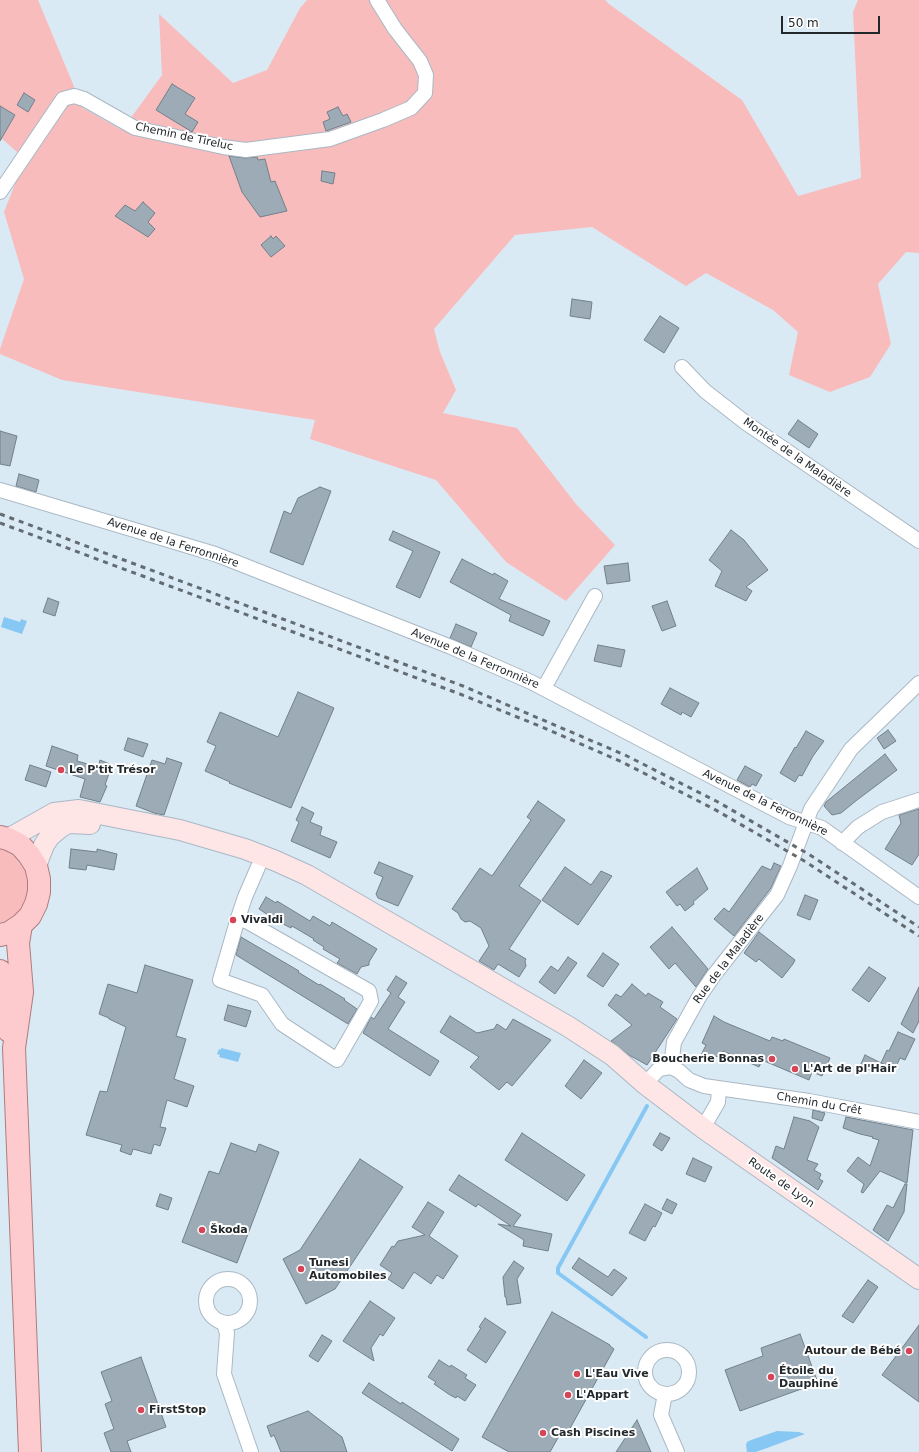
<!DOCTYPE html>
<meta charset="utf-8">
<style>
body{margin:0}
#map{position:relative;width:919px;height:1452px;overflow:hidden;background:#daeaf5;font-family:"DejaVu Sans",sans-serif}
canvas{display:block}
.scale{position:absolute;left:781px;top:16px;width:99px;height:18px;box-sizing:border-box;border:2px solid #21272b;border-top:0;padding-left:5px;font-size:12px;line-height:14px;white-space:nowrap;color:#21272b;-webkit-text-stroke:3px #fff;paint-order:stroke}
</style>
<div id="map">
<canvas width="919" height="1452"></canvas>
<div class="scale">50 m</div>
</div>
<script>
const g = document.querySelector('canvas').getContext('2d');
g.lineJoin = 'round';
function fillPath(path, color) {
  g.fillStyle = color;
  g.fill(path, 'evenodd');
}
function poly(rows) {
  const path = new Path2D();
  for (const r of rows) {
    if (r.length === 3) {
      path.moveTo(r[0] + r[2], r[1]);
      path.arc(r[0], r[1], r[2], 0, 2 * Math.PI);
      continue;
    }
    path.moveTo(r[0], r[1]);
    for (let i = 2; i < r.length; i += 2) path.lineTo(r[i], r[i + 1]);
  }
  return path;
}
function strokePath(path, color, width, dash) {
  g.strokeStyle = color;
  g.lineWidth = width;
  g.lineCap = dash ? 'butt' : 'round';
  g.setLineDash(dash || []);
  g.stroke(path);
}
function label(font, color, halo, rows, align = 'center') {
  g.font = font + ' "DejaVu Sans",sans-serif';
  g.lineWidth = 4;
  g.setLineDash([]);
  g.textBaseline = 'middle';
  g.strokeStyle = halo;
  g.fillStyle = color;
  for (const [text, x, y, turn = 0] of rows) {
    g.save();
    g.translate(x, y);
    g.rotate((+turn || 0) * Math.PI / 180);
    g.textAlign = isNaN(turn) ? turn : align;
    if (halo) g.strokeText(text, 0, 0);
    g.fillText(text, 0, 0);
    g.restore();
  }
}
fillPath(poly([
 [0,0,38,0,83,108,122,130,162,75,159,14,233,83,267,70,300,8,307,0,605,0,609,4,742,100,798,196,861,178,853,12,858,0,919,0,919,253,906,252,878,284,891,344,870,377,830,392,789,375,798,332,773,310,706,273,686,286,592,227,515,235,434,329,440,352,456,390,443,413,517,428,576,504,615,545,566,601,506,562,436,480,310,439,315,420,62,380,0,354,0,349,24,279,4,212,25,159,0,137],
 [0,848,15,856,26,872,28,891,22,909,7,921,0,923]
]), '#f9bcbd');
fillPath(poly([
 [4,617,20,622,21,619,27,621,22,634,1,627],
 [221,1048,241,1053,238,1062,219,1057,220,1055,217,1054,219,1049,221,1050],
 [777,1431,799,1432,805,1434,756,1452,747,1452,746,1445,747,1442,751,1440]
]), '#86c7f4');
strokePath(poly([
 [646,1337,558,1273,558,1268,647,1106]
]), '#86c7f4', 4);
const building = poly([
 [172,84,195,98,185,114,198,122,192,132,156,110,172,84],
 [24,93,35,100,28,112,17,105,24,93],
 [0,106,15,115,0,141,0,106],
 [338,107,343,116,347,114,351,122,326,131,323,122,330,119,327,112,338,107],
 [229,156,245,158,257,157,258,160,265,159,271,182,275,181,287,211,260,217,242,192,229,156],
 [322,171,335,173,333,184,321,181,322,171],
 [143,202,155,213,148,222,155,229,148,237,115,216,125,205,135,211,143,202],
 [271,236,273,239,276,236,285,246,271,257,261,245,271,236],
 [572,299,592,302,590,319,570,316,572,299],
 [660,316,679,328,664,353,644,340,660,316],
 [798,420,818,434,809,448,788,434,798,420],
 [0,431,17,436,10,466,0,464,0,431],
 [19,474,39,480,36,492,16,486,19,474],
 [320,487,331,491,303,565,270,552,284,511,291,514,298,498,320,487],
 [731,530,744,540,768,570,746,587,752,591,746,601,715,586,722,571,709,560,731,530],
 [393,531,440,552,420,598,396,587,413,551,389,540,393,531],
 [462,559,493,575,494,573,508,581,499,599,550,621,543,636,509,621,511,615,450,582,462,559],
 [628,563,630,581,607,584,604,566,628,563],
 [48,598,59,602,55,616,43,612,48,598],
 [667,601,676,626,662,631,652,606,667,601],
 [456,624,477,633,471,647,450,638,456,624],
 [598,645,625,650,621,667,594,661,598,645],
 [670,688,699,703,691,717,682,712,681,715,661,704,670,688],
 [298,692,334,708,291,808,229,783,230,782,205,771,216,746,207,742,220,712,278,737,298,692],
 [888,730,896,741,884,749,877,738,888,730],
 [806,731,824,741,813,756,802,776,799,775,795,782,780,773,795,747,796,748,806,731],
 [128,738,148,744,143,757,124,750,128,738],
 [52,746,78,755,77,761,98,767,100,760,112,765,105,785,107,786,100,802,80,797,85,779,46,766,52,746],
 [885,754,897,770,857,800,841,813,832,815,824,806,826,802,885,754],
 [167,758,182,763,164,815,154,813,136,806,152,760,165,764,167,758],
 [30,765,51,772,46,787,25,780,30,765],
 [745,766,762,775,756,786,752,784,750,787,737,780,745,766],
 [538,801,565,820,519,886,541,901,509,949,526,959,525,961,526,966,519,977,498,964,494,970,479,961,489,946,481,928,470,921,465,922,461,919,458,913,452,909,480,868,492,876,531,820,527,817,538,801],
 [302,807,314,813,310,822,322,827,320,835,337,842,330,858,291,841,299,822,296,820,302,807],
 [919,809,919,854,912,865,885,849,901,823,899,815,919,809],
 [71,849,97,852,97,849,117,854,114,870,87,865,86,870,69,868,71,849],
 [379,862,413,876,398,906,378,898,376,894,383,877,374,873,379,862],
 [774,863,781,866,771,888,734,936,714,919,724,908,729,912,762,866,771,870,774,863],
 [565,867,591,885,601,871,612,876,578,925,542,900,565,867],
 [697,868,708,889,693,902,694,904,685,911,680,904,677,906,666,892,697,868],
 [805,895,818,900,810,920,797,915,805,895],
 [266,897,276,903,277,901,310,921,313,916,330,926,332,922,377,949,369,962,369,965,361,967,357,974,337,963,340,959,323,949,324,947,313,940,314,939,292,926,291,928,279,922,259,909,266,897],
 [672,927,708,969,696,987,675,963,669,969,650,947,672,927],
 [759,932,795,960,793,964,782,978,759,959,756,962,744,953,759,932],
 [241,937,299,971,298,972,319,985,320,984,345,999,344,1000,357,1009,348,1024,236,955,241,937],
 [603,953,619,964,603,987,587,976,603,953],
 [568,957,577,963,555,994,539,982,551,966,558,971,568,957],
 [145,965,193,980,176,1036,186,1039,174,1079,194,1086,187,1107,167,1100,160,1127,166,1128,160,1146,154,1144,151,1154,133,1149,131,1155,120,1151,122,1145,86,1135,100,1091,107,1092,126,1027,109,1019,109,1018,99,1014,108,984,137,993,145,965],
 [869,967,886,978,869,1002,852,990,869,967],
 [396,976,407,983,398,997,405,1002,388,1029,439,1061,430,1076,363,1033,371,1017,374,1019,391,993,387,990,396,976],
 [632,984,646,996,648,993,663,1002,660,1007,677,1019,647,1065,629,1055,611,1041,632,1025,608,1005,616,994,621,997,632,984],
 [919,987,919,1021,913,1033,901,1024,919,987],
 [228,1005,251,1011,246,1027,224,1020,228,1005],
 [450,1016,477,1033,494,1029,497,1024,506,1030,513,1019,551,1040,512,1086,507,1082,499,1090,470,1067,479,1057,440,1032,450,1016],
 [714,1016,724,1022,770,1041,772,1037,783,1041,784,1039,830,1058,822,1076,812,1072,809,1080,762,1060,759,1067,723,1051,721,1057,701,1055,706,1045,702,1043,714,1016],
 [898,1032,915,1039,905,1060,900,1058,895,1069,881,1063,887,1050,889,1051,898,1032],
 [865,1055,881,1063,876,1073,860,1066,865,1055],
 [584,1060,602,1073,581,1099,565,1086,584,1060],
 [813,1110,825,1113,822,1121,812,1118,813,1110],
 [794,1117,810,1121,819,1127,807,1160,818,1164,814,1170,821,1174,819,1179,823,1181,818,1190,772,1158,776,1146,784,1149,794,1117],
 [846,1117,913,1130,907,1183,880,1171,863,1193,861,1192,864,1184,847,1171,858,1157,870,1166,879,1140,872,1138,873,1137,860,1134,843,1128,846,1117],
 [522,1133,585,1175,567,1201,505,1160,522,1133],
 [660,1133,670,1138,662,1151,653,1145,660,1133],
 [231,1143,256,1152,259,1144,279,1152,237,1263,182,1242,209,1171,219,1174,231,1143],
 [693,1158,712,1167,705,1182,686,1174,693,1158],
 [360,1159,403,1187,335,1289,306,1304,283,1259,300,1250,360,1159],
 [459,1175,521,1215,513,1226,552,1234,548,1251,523,1246,524,1240,498,1224,511,1226,478,1204,476,1207,449,1190,459,1175],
 [905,1184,907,1184,904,1212,888,1241,873,1230,887,1205,893,1208,905,1184],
 [160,1194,172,1198,168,1210,156,1206,160,1194],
 [667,1199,677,1204,672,1214,662,1209,667,1199],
 [428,1202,444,1212,429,1236,458,1256,443,1279,437,1275,431,1284,414,1272,403,1289,388,1279,392,1273,380,1265,392,1246,394,1247,398,1241,425,1235,412,1227,428,1202],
 [645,1204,662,1213,655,1227,653,1226,645,1241,629,1233,645,1204],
 [579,1258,608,1277,614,1269,627,1278,612,1296,572,1268,579,1258],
 [514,1261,524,1268,517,1279,521,1303,507,1305,506,1297,505,1297,503,1277,514,1261],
 [868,1280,878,1287,853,1323,842,1316,868,1280],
 [370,1301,395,1318,383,1336,380,1334,371,1348,374,1361,343,1341,370,1301],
 [552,1312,610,1345,610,1346,614,1349,568,1432,563,1429,550,1452,509,1452,482,1437,552,1312],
 [485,1318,506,1332,486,1363,467,1350,481,1328,479,1327,485,1318],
 [919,1325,919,1402,882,1375,919,1325],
 [800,1334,818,1383,740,1411,725,1370,763,1356,761,1348,800,1334],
 [322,1335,332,1341,318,1362,309,1356,322,1335],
 [141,1357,166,1427,127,1441,131,1452,111,1452,104,1433,114,1429,105,1404,112,1401,101,1372,141,1357],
 [439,1360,450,1367,451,1365,467,1375,465,1378,476,1385,465,1401,457,1396,456,1398,450,1395,434,1384,436,1382,428,1377,439,1360],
 [369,1383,401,1404,402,1402,459,1439,452,1451,362,1393,369,1383],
 [308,1411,342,1437,347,1452,281,1452,274,1435,271,1437,267,1426,308,1411],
 [637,1420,651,1452,616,1452,637,1420]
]);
fillPath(building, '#9cabb6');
strokePath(building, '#72808a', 1);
const minor = poly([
 [0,192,63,99,74,96,84,99,135,128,223,147,246,150,330,139,383,120,411,108,425,93,426,75,420,61,395,29,377,0],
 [682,367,705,391,746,423,919,541],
 [0,490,215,554,451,647,531,682,789,817,822,828,919,897],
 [544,688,595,596],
 [842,843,858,827,882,812,919,800],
 [238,918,248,922,369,991,371,1001,337,1060,282,1024,262,995,220,980,238,918,245,897,258,867],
 [671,1067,674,1042,699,997,714,975,777,895,790,866,811,809,851,749,919,683],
 [671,1067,679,1071,689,1080,704,1086,809,1101,919,1122],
 [645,1084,659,1069,671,1067],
 [703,1128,718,1102,719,1089],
 [228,1301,22],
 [224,1324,227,1333,224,1374,251,1452],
 [667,1372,22],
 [665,1394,661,1415,677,1452]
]);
const secondary = poly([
 [8,839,54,813,79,810,180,830,245,849,276,861,307,875,569,1027,612,1055,645,1084,703,1128,919,1279],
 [36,866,44,845,50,836,61,827,68,823,90,824]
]);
const primary = poly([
 [0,837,8,839,20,845,29,855,36,866,39,879,39,892,36,904,30,916,21,925,9,933,0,935],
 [21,925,18,943,22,992,14,1048,30,1452],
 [0,971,9,1031]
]);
strokePath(minor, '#a9b8c4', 16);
strokePath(secondary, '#a9b8c4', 22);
strokePath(primary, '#af7c7e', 24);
strokePath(minor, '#fff', 14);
strokePath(secondary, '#fee5e6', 20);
strokePath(primary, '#fdcbcd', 22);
strokePath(poly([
 [0,514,463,686,625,755,718,802,810,855,919,927],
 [0,523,460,694,542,727,622,762,714,809,806,862,919,936]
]), '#636c73', 3, [5, 5]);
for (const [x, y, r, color] of [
 [61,770,4,"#d54556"],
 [233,920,4,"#d54556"],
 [772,1059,4,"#d54556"],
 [795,1069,4,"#d54556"],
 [202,1230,4,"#d54556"],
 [301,1269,4,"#d54556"],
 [909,1351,4,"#d54556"],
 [577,1374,4,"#d54556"],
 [771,1377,4,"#d54556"],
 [568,1395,4,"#d54556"],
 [141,1410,4,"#d54556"],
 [543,1433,4,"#d54556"]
]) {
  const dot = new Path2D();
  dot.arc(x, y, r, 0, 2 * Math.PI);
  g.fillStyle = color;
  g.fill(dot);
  strokePath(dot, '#fff', 1.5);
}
label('11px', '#21272b', '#fff', [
 ["Chemin de Tireluc",184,137,12],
 ["Montée de la Maladière",797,458,35],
 ["Avenue de la Ferronnière",173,543,18],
 ["Avenue de la Ferronnière",475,659,23],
 ["Avenue de la Ferronnière",765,803,26],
 ["Rue de la Maladière",729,959,-53],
 ["Chemin du Crêt",819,1104,10],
 ["Route de Lyon",781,1183,35]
]);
label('bold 11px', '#21272b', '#fff', [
 ["Le P'tit Trésor",69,770],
 ["Vivaldi",241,920],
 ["Boucherie Bonnas",764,1059,"right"],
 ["L'Art de pl'Hair",803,1069],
 ["Škoda",210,1230],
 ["Tunesi",309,1263],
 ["Automobiles",309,1276],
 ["Autour de Bébé",901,1351,"right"],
 ["Étoile du",779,1371],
 ["Dauphiné",779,1384],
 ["L'Eau Vive",585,1374],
 ["L'Appart",576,1395],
 ["FirstStop",149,1410],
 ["Cash Piscines",551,1433]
], 'left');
</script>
